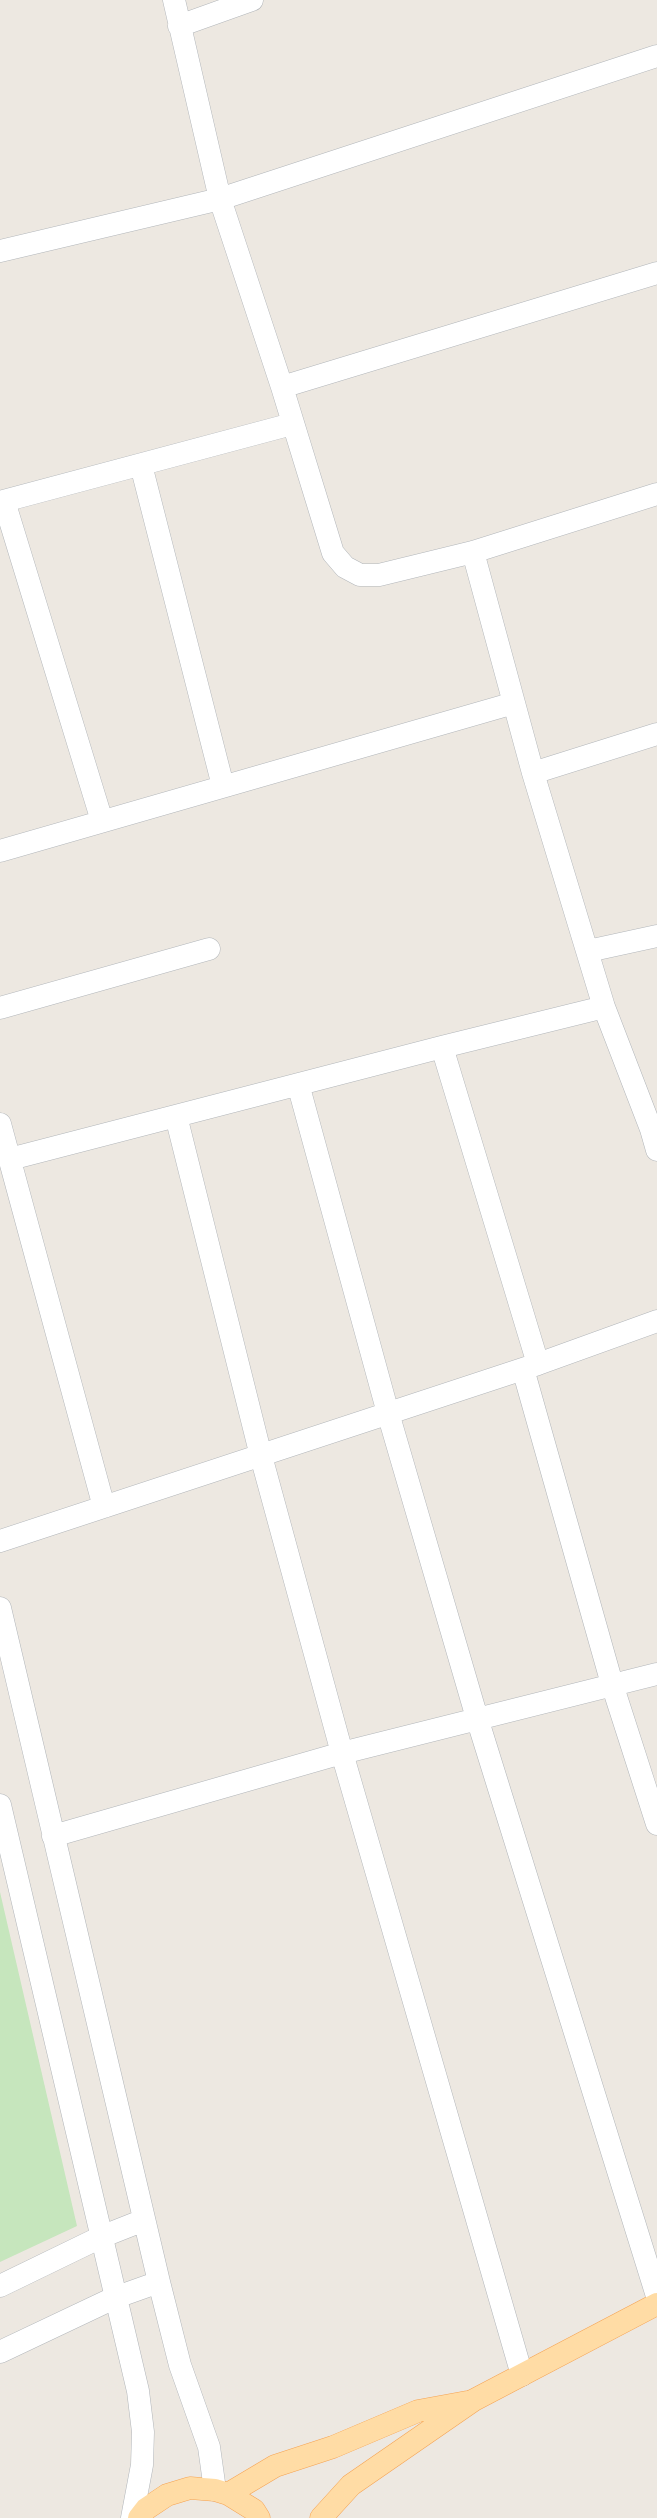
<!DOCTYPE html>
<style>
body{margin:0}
canvas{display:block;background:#ede8e1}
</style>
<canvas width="657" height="2518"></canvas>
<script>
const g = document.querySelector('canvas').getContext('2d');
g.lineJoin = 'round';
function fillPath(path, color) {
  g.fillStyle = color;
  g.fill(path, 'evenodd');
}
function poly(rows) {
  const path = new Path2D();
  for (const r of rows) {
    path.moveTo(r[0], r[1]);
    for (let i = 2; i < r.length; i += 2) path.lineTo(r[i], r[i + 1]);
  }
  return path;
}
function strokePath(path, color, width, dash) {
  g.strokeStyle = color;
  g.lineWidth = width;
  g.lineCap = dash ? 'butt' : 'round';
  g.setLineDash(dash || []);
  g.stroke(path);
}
fillPath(poly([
 [0,1892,77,2226,0,2262]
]), '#c6e6bd');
const street = poly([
 [174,0,220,199,282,387,333,553,345,567,360,575,379,575,473,552,657,494],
 [179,26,252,0],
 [0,251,220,199,657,56],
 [282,387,657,273],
 [141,465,223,786],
 [4,501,102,821],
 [0,502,292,424],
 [473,552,533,773,604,1007,651,1129,657,1150],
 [533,773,657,734],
 [0,851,514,703],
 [588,951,657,936],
 [0,1008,209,949],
 [442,1047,538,1364],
 [298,1084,388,1413,477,1718,657,2296],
 [176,1116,261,1456,342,1753,522,2375],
 [0,1124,104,1507],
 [10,1159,442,1047,604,1007],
 [523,1369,612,1684,657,1824],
 [0,1541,538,1364,657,1321],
 [0,1608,159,2282,180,2365,209,2447,215,2490],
 [0,1805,138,2391,143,2432,142,2465,132,2518],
 [53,1836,342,1753,657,1674],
 [0,2286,101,2237,144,2220],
 [0,2352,114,2298,159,2282]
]);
const primary = poly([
 [228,2494,275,2466,333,2447,418,2411,467,2402],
 [139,2518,146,2509,167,2495,190,2488,215,2490,228,2494,254,2510,259,2518],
 [321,2518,351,2485,474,2400,657,2304]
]);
strokePath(street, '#b2b6ba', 23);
strokePath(primary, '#f5a353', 23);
strokePath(street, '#fff', 22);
strokePath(primary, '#ffdca5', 22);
</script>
